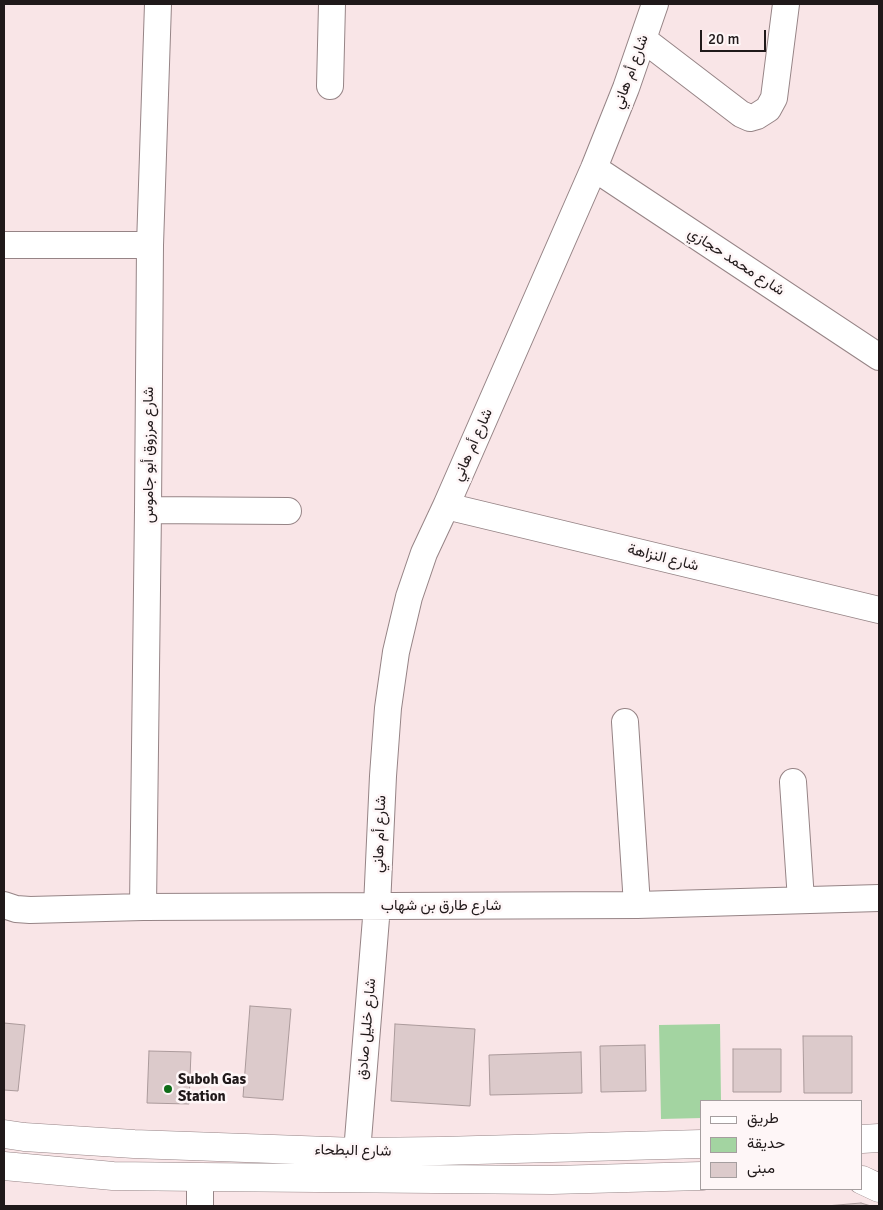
<!DOCTYPE html>
<meta charset="utf-8">
<style>
body{margin:0}
#map{position:relative;width:883px;height:1210px;overflow:hidden;background:#f9e5e7;font-family:Signika,Vazirmatn,sans-serif}
canvas{display:block}
.frame{position:absolute;inset:0;border:5px solid #20191a;pointer-events:none}
.legend{position:absolute;left:700px;top:1100px;width:162px;height:90px;box-sizing:border-box;background:#fef6f7;border:1px solid #a59e9f;margin:0;padding:6px 9px;list-style:none;font-size:15px;color:#20191a}
.legend li{display:flex;align-items:center;gap:10px;height:25px}
.legend b{width:25px;border:1px solid #a59e9f}
.scale{position:absolute;left:700px;top:30px;width:66px;height:22px;box-sizing:border-box;border:2px solid #20191a;border-top:0;padding-left:6px;font-size:15px;line-height:18px;white-space:nowrap;color:#20191a;-webkit-text-stroke:4px #fef6f7;paint-order:stroke}
</style>
<div id="map">
<canvas width="883" height="1210"></canvas>
<div class="frame"></div>
<ul class="legend">
<li><b style="height:6px;background:#fff"></b>طريق</li>
<li><b style="height:14px;background:#a3d4a1"></b>حديقة</li>
<li><b style="height:14px;background:#dccacb"></b>مبنى</li>
</ul>
<div class="scale">20 m</div>
</div>
<script>
const g = document.querySelector('canvas').getContext('2d');
g.lineJoin = 'round';
function fillPath(path, color) {
  g.fillStyle = color;
  g.fill(path, 'evenodd');
}
function poly(rows) {
  const path = new Path2D();
  for (const r of rows) {
    path.moveTo(r[0], r[1]);
    for (let i = 2; i < r.length; i += 2) path.lineTo(r[i], r[i + 1]);
  }
  return path;
}
function strokePath(path, color, width, dash) {
  g.strokeStyle = color;
  g.lineWidth = width;
  g.lineCap = dash ? 'butt' : 'round';
  g.setLineDash(dash || []);
  g.stroke(path);
}
function label(font, color, halo, rows, align = 'center') {
  g.font = font + ' Signika,Vazirmatn,sans-serif';
  g.lineWidth = 5;
  g.setLineDash([]);
  g.textBaseline = 'middle';
  g.strokeStyle = halo;
  g.fillStyle = color;
  for (const [text, x, y, turn = 0] of rows) {
    g.save();
    g.translate(x, y);
    g.rotate((+turn || 0) * Math.PI / 180);
    g.textAlign = isNaN(turn) ? turn : align;
    if (halo) g.strokeText(text, 0, 0);
    g.fillText(text, 0, 0);
    g.restore();
  }
}
fillPath(poly([
 [720,1024,721,1101,702,1101,702,1118,661,1119,659,1025]
]), '#a3d4a1');
const building = poly([
 [250,1006,291,1009,283,1100,243,1097,250,1006],
 [4,1023,25,1025,18,1091,4,1090,4,1023],
 [395,1024,475,1029,470,1106,391,1101,395,1024],
 [803,1036,852,1036,852,1093,804,1093,803,1036],
 [645,1045,646,1091,601,1092,600,1046,645,1045],
 [733,1049,781,1049,781,1092,733,1092,733,1049],
 [149,1051,191,1052,189,1104,147,1103,149,1051],
 [581,1052,582,1093,490,1095,489,1055,581,1052],
 [861,1203,871,1206,826,1206,861,1203]
]);
fillPath(building, '#dccacb');
strokePath(building, '#ab9a9b', 1);
const street = poly([
 [643,39,741,114,750,118,757,116,768,109,774,98,786,4],
 [330,86,332,4],
 [594,168,879,357],
 [4,245,150,245],
 [446,506,879,610],
 [148,510,288,511],
 [625,722,637,905],
 [793,782,801,900],
 [4,905,16,909,30,910,143,907,637,905,879,898],
 [143,907,148,510,150,245,158,4],
 [357,1152,377,906,383,776,388,708,396,652,409,597,424,553,446,506,594,168,626,88,655,4],
 [200,1206,200,1177]
]);
const secondary = poly([
 [4,1134,24,1137,134,1144,357,1152,440,1151,702,1144],
 [862,1139,879,1138],
 [4,1166,113,1176,200,1177,552,1180,702,1176],
 [862,1180,879,1188]
]);
strokePath(street, '#968486', 28);
strokePath(secondary, '#968486', 29);
strokePath(street, '#fff', 26);
strokePath(secondary, '#fff', 28);
for (const [x, y, r, color] of [
 [168,1089,5,"#0f6c18"]
]) {
  const dot = new Path2D();
  dot.arc(x, y, r, 0, 2 * Math.PI);
  g.fillStyle = color;
  g.fill(dot);
  strokePath(dot, '#fef6f7', 2);
}
label('15px', '#20191a', '#fef6f7', [
 ["شارع أم هاني",631,72,-70],
 ["شارع محمد حجازي",736,262,33],
 ["شارع أم هاني",473,445,-66],
 ["شارع مرزوق أبو جاموس",149,455,-90],
 ["شارع النزاهة",663,558,14],
 ["شارع أم هاني",380,834,-88],
 ["شارع طارق بن شهاب",441,906],
 ["شارع خليل صادق",367,1029,-85],
 ["شارع البطحاء",353,1151,1]
]);
label('bold 15px', '#20191a', '#fef6f7', [
 ["Suboh Gas",178,1080],
 ["Station",178,1097]
], 'left');
</script>
